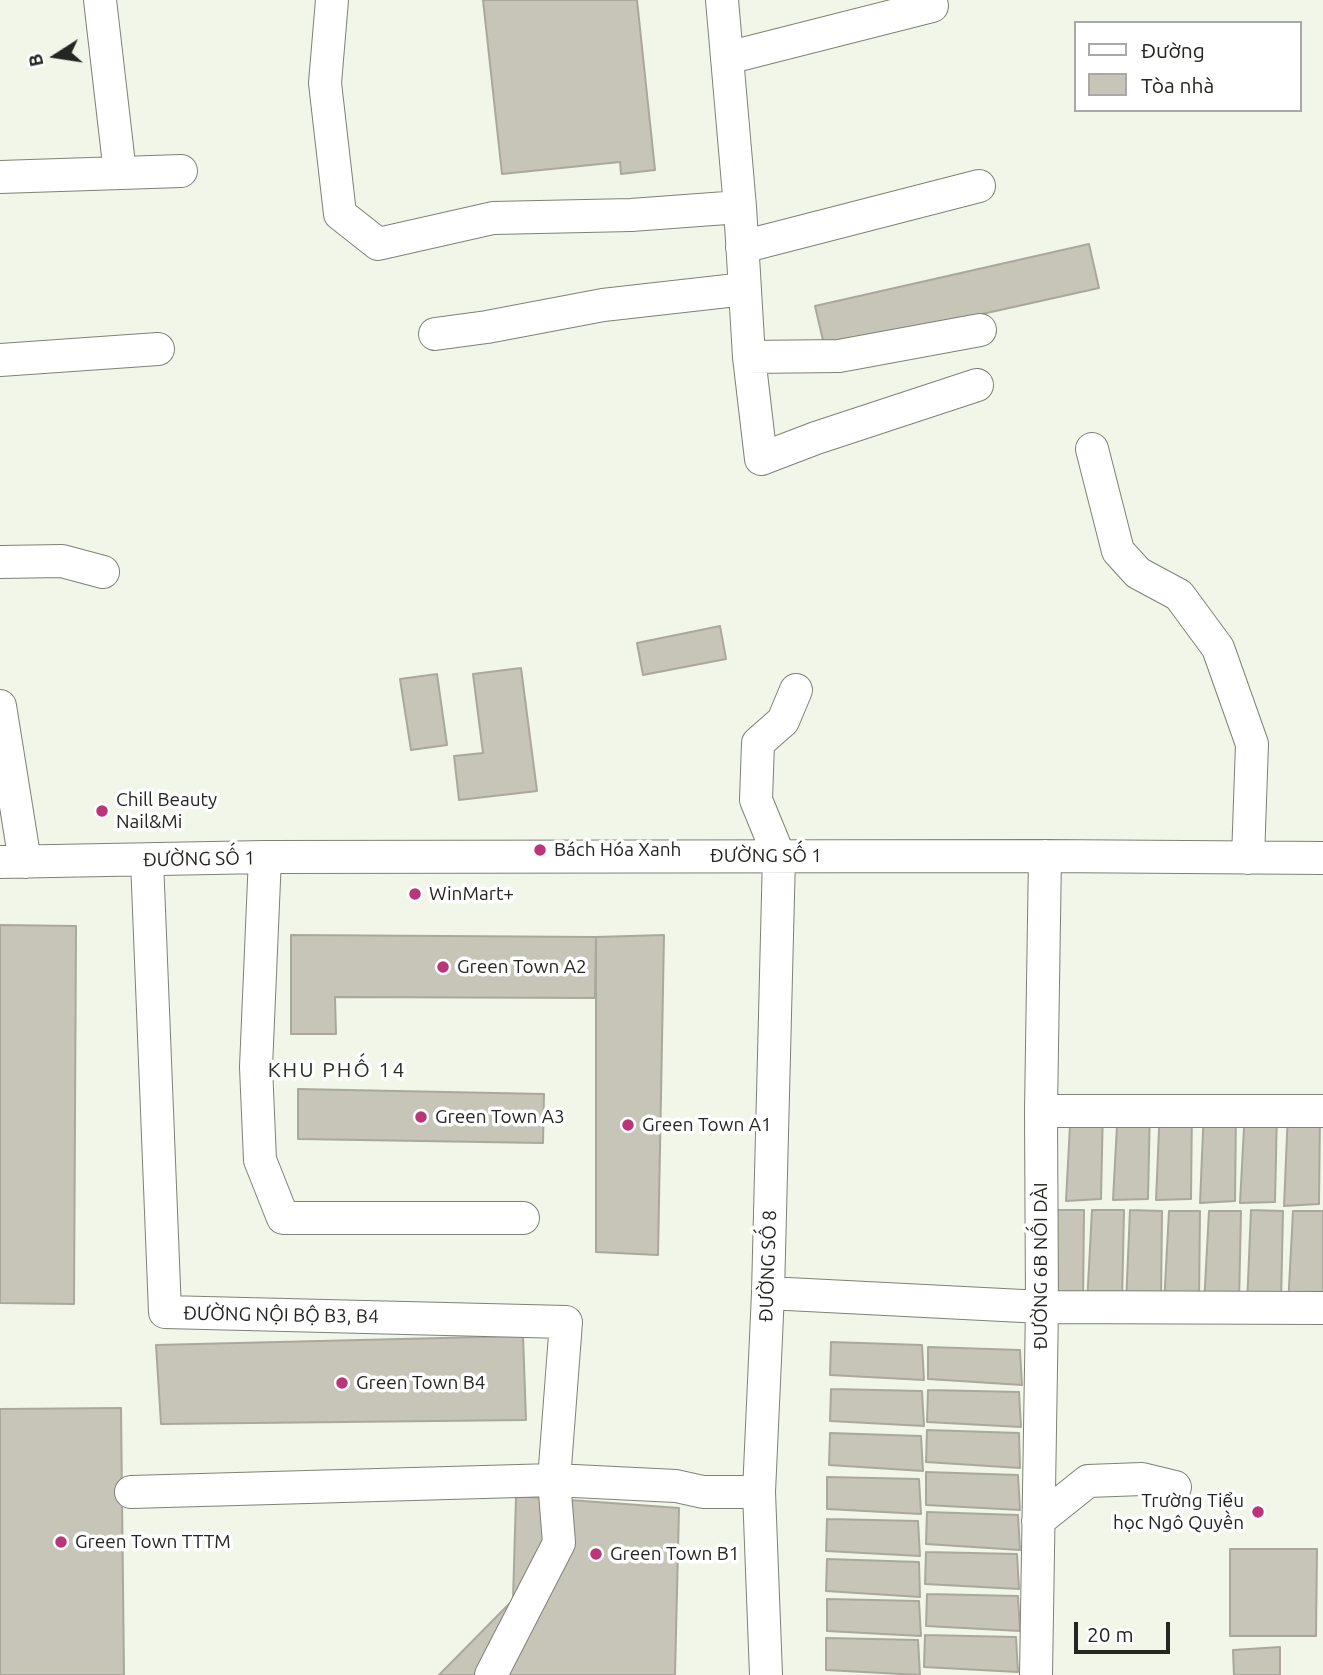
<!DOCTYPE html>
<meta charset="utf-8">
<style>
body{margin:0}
#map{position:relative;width:1323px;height:1675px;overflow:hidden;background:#f1f6e9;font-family:Ubuntu,sans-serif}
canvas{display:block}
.legend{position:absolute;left:1074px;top:21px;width:228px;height:91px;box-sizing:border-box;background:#fff;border:2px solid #a8a8a7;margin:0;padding:9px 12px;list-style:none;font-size:21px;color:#252622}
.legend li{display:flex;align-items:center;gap:14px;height:35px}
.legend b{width:35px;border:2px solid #a8a8a7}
.north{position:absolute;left:21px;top:21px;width:70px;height:70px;-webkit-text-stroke:5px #fff;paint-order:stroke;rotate:258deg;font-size:19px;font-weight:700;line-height:28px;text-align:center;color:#252622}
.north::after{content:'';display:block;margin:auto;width:24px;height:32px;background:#252622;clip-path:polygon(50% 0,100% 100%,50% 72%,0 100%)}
.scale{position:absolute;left:1074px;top:1622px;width:96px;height:32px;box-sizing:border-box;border:4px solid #252622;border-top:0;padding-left:9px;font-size:21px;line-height:24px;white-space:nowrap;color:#252622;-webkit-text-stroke:5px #fff;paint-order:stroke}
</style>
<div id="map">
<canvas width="1323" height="1675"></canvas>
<ul class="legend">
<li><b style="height:9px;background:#fff"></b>Đường</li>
<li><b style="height:19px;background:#c7c4b8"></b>Tòa nhà</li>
</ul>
<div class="north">B</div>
<div class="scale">20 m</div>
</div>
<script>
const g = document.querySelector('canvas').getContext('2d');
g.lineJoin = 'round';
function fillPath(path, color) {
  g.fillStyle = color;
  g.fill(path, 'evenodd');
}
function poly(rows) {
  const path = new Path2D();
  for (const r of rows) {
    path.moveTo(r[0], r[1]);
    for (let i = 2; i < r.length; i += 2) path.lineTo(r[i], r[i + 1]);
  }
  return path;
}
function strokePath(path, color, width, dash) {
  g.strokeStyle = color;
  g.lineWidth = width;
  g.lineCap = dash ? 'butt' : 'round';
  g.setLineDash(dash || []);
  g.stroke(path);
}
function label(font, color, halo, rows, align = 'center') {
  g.font = font + ' Ubuntu,sans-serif';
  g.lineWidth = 7;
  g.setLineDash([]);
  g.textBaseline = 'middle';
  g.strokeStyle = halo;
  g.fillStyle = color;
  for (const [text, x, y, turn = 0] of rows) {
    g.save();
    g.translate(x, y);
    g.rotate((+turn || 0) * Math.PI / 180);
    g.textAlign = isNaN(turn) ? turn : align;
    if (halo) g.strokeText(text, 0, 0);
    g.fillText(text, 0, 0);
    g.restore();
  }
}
const building = poly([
 [483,0,637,0,655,170,621,174,620,162,502,174,483,0],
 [1089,244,1099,288,825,349,815,306,1089,244],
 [720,626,726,659,643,675,637,643,720,626],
 [521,668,537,791,459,800,454,756,483,753,473,674,521,668],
 [437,674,447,745,411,750,400,679,437,674],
 [0,925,76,926,74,1304,0,1303,0,925],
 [291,935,596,937,595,998,335,997,336,1034,291,1034,291,935],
 [664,935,658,1255,596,1252,596,937,664,935],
 [298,1089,544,1094,543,1143,298,1139,298,1089],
 [1071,1106,1103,1107,1101,1199,1066,1201,1071,1106],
 [1118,1106,1150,1106,1148,1199,1113,1200,1118,1106],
 [1160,1106,1192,1106,1191,1199,1156,1200,1160,1106],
 [1204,1108,1236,1109,1235,1201,1200,1203,1204,1108],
 [1245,1109,1277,1110,1275,1202,1240,1203,1245,1109],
 [1288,1111,1320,1112,1319,1204,1284,1206,1288,1111],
 [1052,1210,1084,1210,1083,1302,1048,1304,1052,1210],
 [1092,1210,1124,1210,1122,1302,1087,1304,1092,1210],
 [1130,1210,1162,1211,1161,1303,1126,1304,1130,1210],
 [1251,1210,1283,1211,1281,1303,1247,1305,1251,1210],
 [1169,1211,1200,1211,1199,1303,1164,1305,1169,1211],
 [1209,1211,1241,1211,1239,1304,1204,1305,1209,1211],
 [1293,1211,1323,1211,1323,1304,1288,1306,1293,1211],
 [523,1336,526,1420,161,1424,156,1345,523,1336],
 [831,1342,922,1345,924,1380,830,1375,831,1342],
 [928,1347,1020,1350,1022,1385,928,1379,928,1347],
 [831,1389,922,1391,924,1426,830,1421,831,1389],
 [928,1390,1019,1392,1021,1427,927,1422,928,1390],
 [121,1408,124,1675,0,1675,0,1409,121,1408],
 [927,1430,1019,1433,1020,1468,926,1462,927,1430],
 [830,1433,921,1436,923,1471,829,1465,830,1433],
 [926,1472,1018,1475,1020,1510,926,1505,926,1472],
 [827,1477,919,1479,921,1514,827,1509,827,1477],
 [516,1496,679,1508,675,1675,439,1675,513,1600,516,1496],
 [927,1512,1018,1515,1020,1550,926,1544,927,1512],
 [827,1519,918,1521,920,1556,826,1551,827,1519],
 [1230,1549,1317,1549,1316,1636,1230,1636,1230,1549],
 [926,1552,1017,1554,1019,1589,925,1584,926,1552],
 [827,1559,919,1562,920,1597,826,1591,827,1559],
 [927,1594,1018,1596,1020,1631,926,1626,927,1594],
 [827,1599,919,1601,921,1636,827,1631,827,1599],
 [925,1635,1016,1637,1018,1672,924,1667,925,1635],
 [826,1638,918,1640,920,1675,826,1670,826,1638],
 [1280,1647,1280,1675,1234,1675,1233,1650,1280,1647]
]);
fillPath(building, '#c7c4b8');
strokePath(building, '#aaa89c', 2);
const minor = poly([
 [100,0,120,173],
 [332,0,325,83,340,214,378,244,493,218,631,215,740,207],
 [722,0,740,207,749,357,761,459,816,438,977,385],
 [727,58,932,6],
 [0,177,181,171],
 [742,247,979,186],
 [435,334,487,327,603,305,745,289],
 [749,357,839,356,980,330],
 [0,360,158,349],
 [1092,449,1118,551,1138,573,1179,595,1218,648,1252,744,1248,858],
 [0,562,62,561,103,572],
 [0,706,25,862],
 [265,857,256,1067,260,1160,283,1218,523,1218],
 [147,860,165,1312,566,1322,554,1480,559,1543,491,1675],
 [0,862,265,857,1045,856,1323,858],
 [1041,1111,1323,1111],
 [768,1293,1042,1307,1323,1308],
 [131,1492,554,1480,676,1486,703,1492,759,1492],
 [1038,1521,1088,1481,1142,1479,1175,1487],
 [766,1675,759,1492,768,1293,779,856,756,800,758,743,783,721,796,690],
 [1036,1675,1042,1307,1041,1111,1045,856]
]);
strokePath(minor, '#7e8276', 34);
strokePath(minor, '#fff', 32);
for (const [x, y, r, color] of [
 [102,811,7,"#ba3579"],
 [540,850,7,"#ba3579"],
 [415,894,7,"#ba3579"],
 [443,967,7,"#ba3579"],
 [421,1117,7,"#ba3579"],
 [628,1125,7,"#ba3579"],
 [342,1383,7,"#ba3579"],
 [1258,1512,7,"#ba3579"],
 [61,1542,7,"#ba3579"],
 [596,1554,7,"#ba3579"]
]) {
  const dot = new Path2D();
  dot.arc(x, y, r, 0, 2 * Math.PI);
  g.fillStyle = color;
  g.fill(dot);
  strokePath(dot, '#fff', 2.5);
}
label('19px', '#252622', '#fff', [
 ["Chill Beauty",116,800],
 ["Nail&Mi",116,822],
 ["Bách Hóa Xanh",554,850],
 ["WinMart+",429,894],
 ["Green Town A2",457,967],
 ["Green Town A3",435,1117],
 ["Green Town A1",642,1125],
 ["Green Town B4",356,1383],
 ["Trường Tiểu",1244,1501,"right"],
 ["học Ngô Quyền",1244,1523,"right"],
 ["Green Town TTTM",75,1542],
 ["Green Town B1",610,1554]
], 'left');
label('19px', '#252622', '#fff', [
 ["ĐƯỜNG SỐ 1",766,856],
 ["ĐƯỜNG SỐ 1",199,859,-1],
 ["ĐƯỜNG SỐ 8",768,1266,-88],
 ["ĐƯỜNG 6B NỐI DÀI",1041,1266,-90],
 ["ĐƯỜNG NỘI BỘ B3, B4",281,1315,1]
]);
g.letterSpacing = '2px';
label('21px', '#2b2e25', '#fff', [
 ["KHU PHỐ 14",337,1070]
]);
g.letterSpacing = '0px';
</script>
